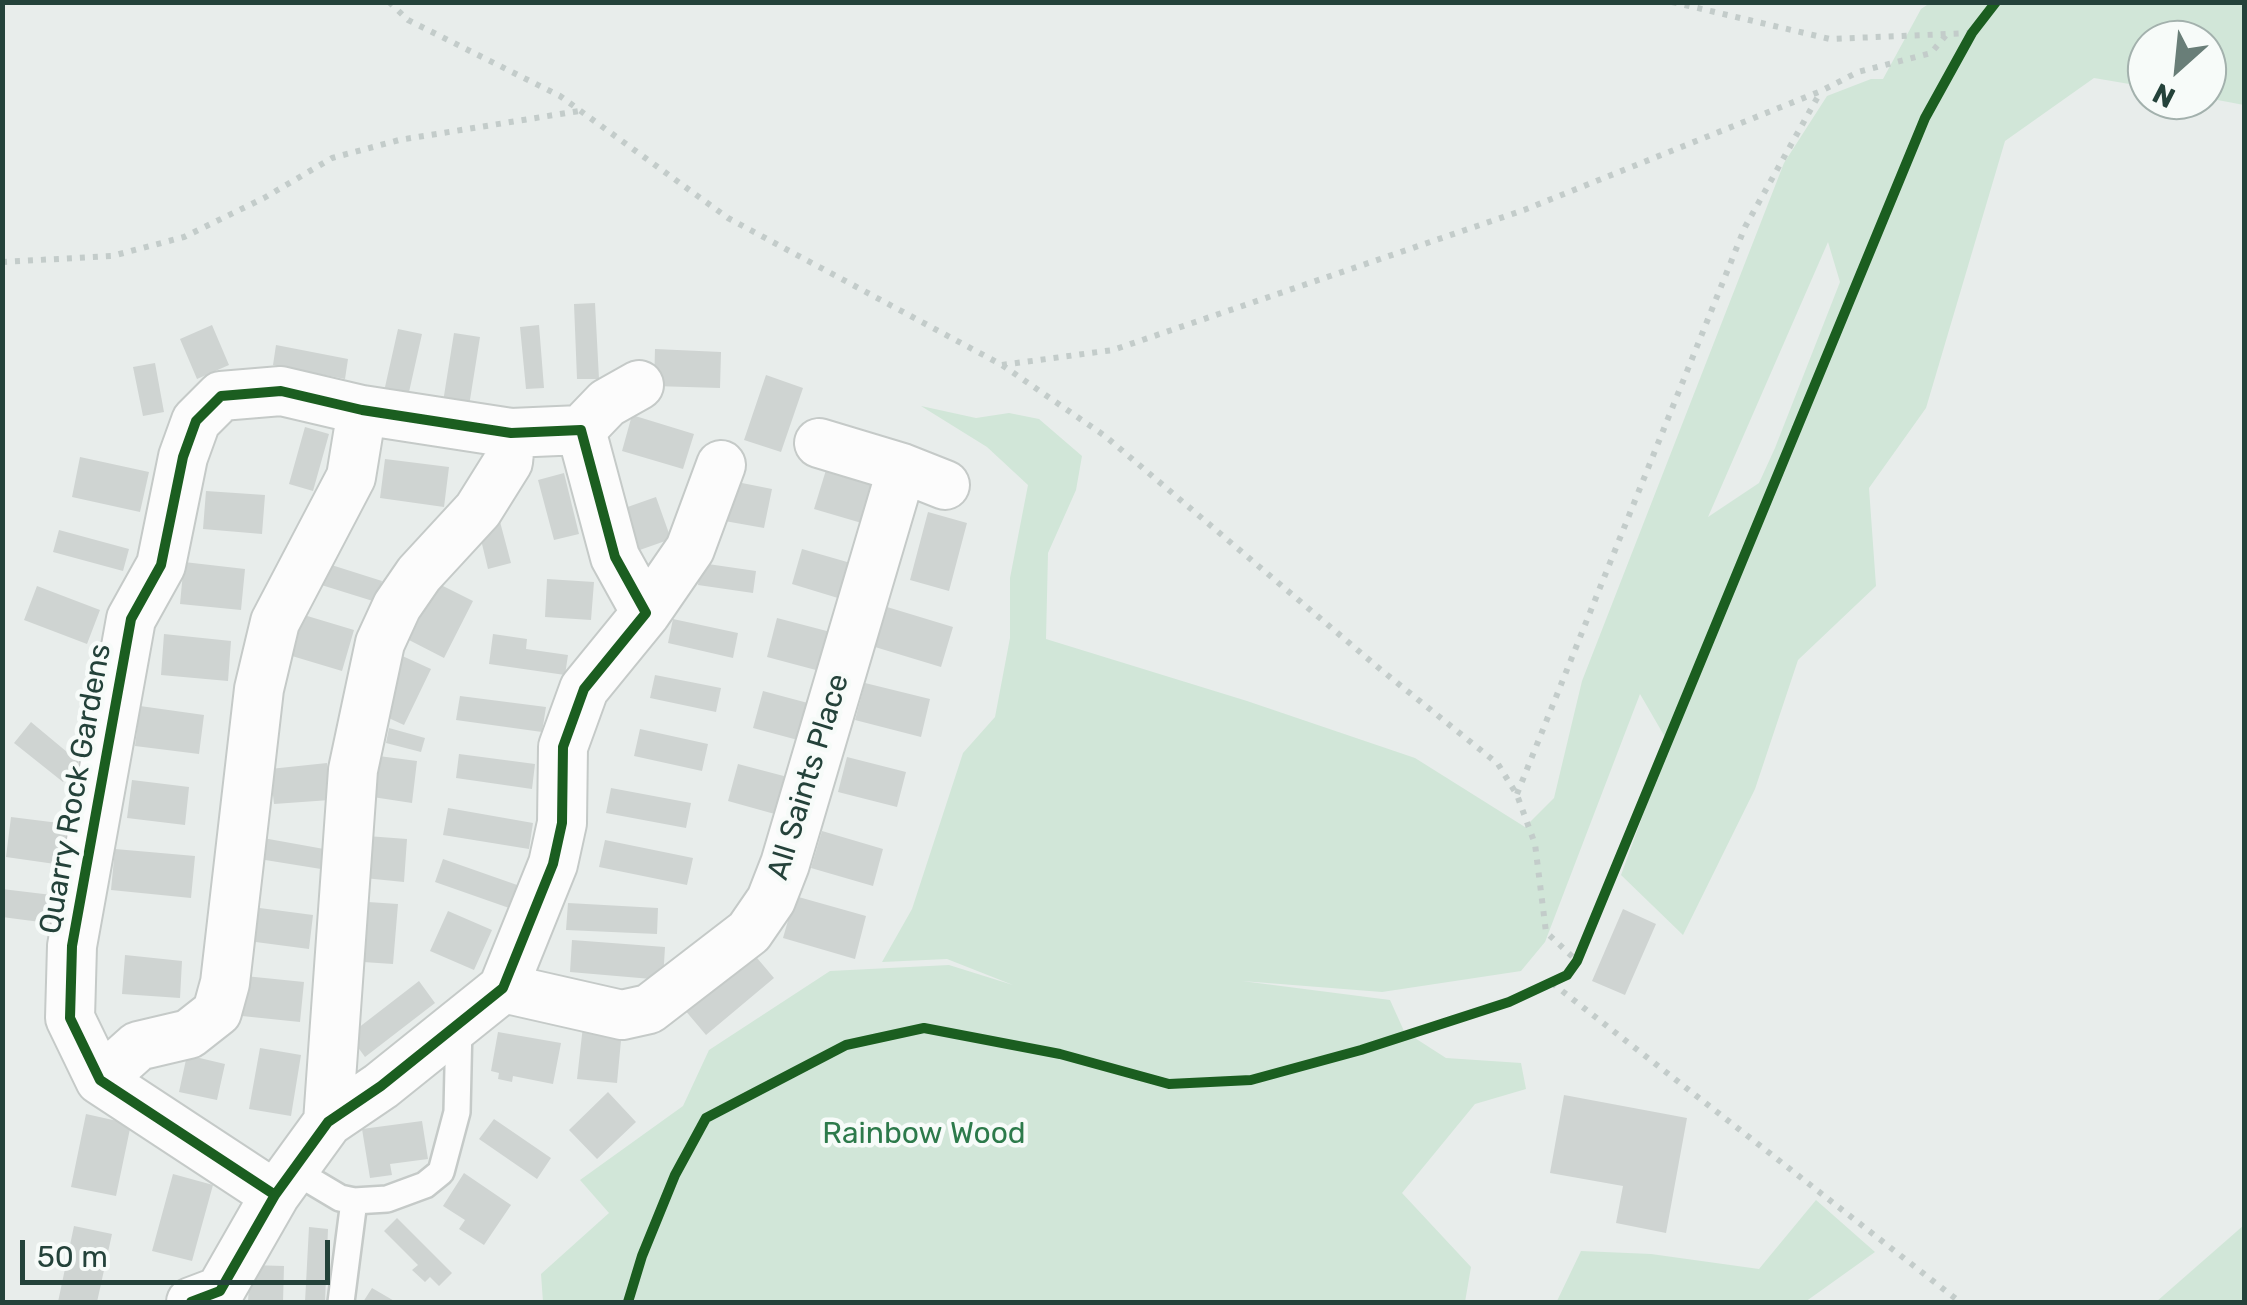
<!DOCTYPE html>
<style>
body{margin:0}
#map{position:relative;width:2247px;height:1305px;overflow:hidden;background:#e8edeb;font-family:Rubik,sans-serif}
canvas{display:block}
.frame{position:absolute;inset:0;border:5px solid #24423a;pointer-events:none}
.north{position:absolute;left:2127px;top:20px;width:100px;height:100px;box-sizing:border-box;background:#f7fbf9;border:2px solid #a3b1ad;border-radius:50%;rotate:207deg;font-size:28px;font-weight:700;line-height:40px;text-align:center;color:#24423a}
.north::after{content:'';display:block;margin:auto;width:35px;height:45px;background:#697e78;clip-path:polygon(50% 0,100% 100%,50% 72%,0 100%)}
.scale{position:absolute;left:20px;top:1240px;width:310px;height:45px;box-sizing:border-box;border:5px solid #24423a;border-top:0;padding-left:12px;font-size:30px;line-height:35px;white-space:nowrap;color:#24423a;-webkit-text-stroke:8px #f7fbf9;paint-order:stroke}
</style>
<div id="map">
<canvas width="2247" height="1305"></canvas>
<div class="frame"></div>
<div class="north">N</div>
<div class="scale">50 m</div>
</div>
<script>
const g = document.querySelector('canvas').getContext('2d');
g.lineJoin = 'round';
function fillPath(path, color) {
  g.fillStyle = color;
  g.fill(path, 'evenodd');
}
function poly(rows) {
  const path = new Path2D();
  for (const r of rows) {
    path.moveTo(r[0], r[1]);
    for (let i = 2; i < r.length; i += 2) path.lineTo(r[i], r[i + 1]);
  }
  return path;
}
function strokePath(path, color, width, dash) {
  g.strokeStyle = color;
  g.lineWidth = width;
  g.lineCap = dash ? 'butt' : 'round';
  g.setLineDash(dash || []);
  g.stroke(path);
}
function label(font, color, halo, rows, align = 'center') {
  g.font = font + ' Rubik,sans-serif';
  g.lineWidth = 9;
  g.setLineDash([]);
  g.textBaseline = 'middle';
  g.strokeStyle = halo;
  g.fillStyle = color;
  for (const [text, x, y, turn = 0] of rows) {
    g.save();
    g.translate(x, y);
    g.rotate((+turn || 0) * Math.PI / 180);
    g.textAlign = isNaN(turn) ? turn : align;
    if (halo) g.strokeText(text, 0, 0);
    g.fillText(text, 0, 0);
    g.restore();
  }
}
fillPath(poly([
 [1930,3,2244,3,2244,105,2207,98,2207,40,2147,40,2147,87,2094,78,2005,141,1926,408,1869,488,1876,586,1798,660,1755,789,1683,935,1621,875,1669,744,1640,694,1545,942,1521,971,1382,992,1242,981,1390,1000,1404,1031,1446,1058,1521,1063,1526,1089,1475,1104,1402,1193,1471,1267,1465,1302,543,1302,541,1274,609,1213,580,1180,683,1106,709,1050,830,971,949,965,1013,985,947,959,882,962,912,909,963,753,995,717,1010,638,1010,578,1028,485,987,447,921,406,976,418,1009,413,1039,419,1082,456,1076,490,1048,553,1046,639,1247,701,1415,758,1525,827,1554,798,1582,681,1784,163,1827,96,1871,79,1883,79,1921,9],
 [1828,242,1840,282,1775,448,1759,483,1708,517],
 [1816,1200,1875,1252,1805,1302,1550,1302,1557,1301,1581,1251,1651,1254,1759,1269],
 [2244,1225,2244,1302,2156,1302]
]), '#d1e6d8');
fillPath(poly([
 [595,303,599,379,577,379,574,304],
 [212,325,229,365,197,379,180,339],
 [539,325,544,388,526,389,520,327],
 [398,329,422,334,407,401,383,396],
 [454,333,480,337,469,406,443,402],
 [276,345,348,359,345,379,273,365],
 [655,349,721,352,720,388,654,386],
 [155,363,164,412,143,416,133,367],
 [766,375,803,388,781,452,744,440],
 [632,415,694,434,683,469,622,451],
 [305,427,329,434,313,491,289,484],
 [80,457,149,472,140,512,72,497],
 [385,459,449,467,444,507,380,498],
 [826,470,877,486,865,524,814,509],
 [564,473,579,534,554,540,538,480],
 [727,480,772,489,764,528,719,520],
 [206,491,265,495,262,534,203,529],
 [656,497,671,539,634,552,619,510],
 [928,512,967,523,949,591,910,580],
 [499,518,511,563,488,569,477,523],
 [59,530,129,549,123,571,53,552],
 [802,549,861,566,851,602,792,584],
 [184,562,245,569,241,610,180,604],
 [322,562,382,581,376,602,315,583],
 [701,563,756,571,753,593,698,585],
 [547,579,594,582,591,620,545,617],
 [437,583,473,601,444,658,409,640],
 [37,586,100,610,87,644,24,620],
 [887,607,953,627,941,667,875,647],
 [294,612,354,630,342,671,282,653],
 [777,618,842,635,831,674,767,657],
 [673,619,738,633,733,658,668,643],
 [164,634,231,641,228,681,161,675],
 [493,634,527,639,526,649,568,655,565,675,489,664],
 [398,654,431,669,404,725,371,710],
 [655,675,721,688,716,712,650,698],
 [865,683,930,699,921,737,855,720],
 [763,691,819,706,809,743,753,728],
 [460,696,546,707,542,732,456,720],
 [140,706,204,715,199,754,135,746],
 [31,722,79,762,63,782,14,743],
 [389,728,425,738,421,752,386,743],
 [640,729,708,744,702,771,634,756],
 [459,754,535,764,532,789,456,778],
 [371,755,417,761,412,803,366,796],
 [847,757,906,772,897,807,838,792],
 [327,763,330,800,274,804,270,769],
 [738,764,799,780,789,818,728,801],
 [132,780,189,787,185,825,127,818],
 [611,788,691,803,686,828,606,813],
 [448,808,533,823,529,849,443,835],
 [11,817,67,824,62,865,6,857],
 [822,831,883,849,873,886,811,868],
 [367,836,407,839,404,882,364,878],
 [263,838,324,849,321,869,259,859],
 [605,840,693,858,687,885,599,867],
 [115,849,195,856,191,898,111,890],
 [443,859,520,886,512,909,435,882],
 [2,889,52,895,48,923,2,917],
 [795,896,866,916,855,959,783,938],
 [353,901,398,904,393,964,348,961],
 [568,903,658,908,657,934,566,930],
 [252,907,313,915,309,949,248,941],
 [1623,909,1656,924,1625,995,1592,981],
 [448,911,492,930,474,970,430,951],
 [572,940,665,947,663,980,570,972],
 [752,952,774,978,706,1035,684,1009],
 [125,955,182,961,180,998,122,994],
 [245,976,304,982,300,1022,242,1016],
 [419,981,435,1003,365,1057,349,1035],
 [583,1026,622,1030,617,1083,577,1079],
 [498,1032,561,1043,553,1084,513,1076,512,1082,498,1079,499,1073,491,1071],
 [260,1048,301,1055,291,1116,249,1109],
 [187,1055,225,1064,217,1100,179,1092],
 [608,1092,636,1122,597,1159,569,1130],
 [1564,1095,1687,1118,1666,1233,1616,1223,1623,1186,1550,1173],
 [86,1114,131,1124,116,1196,71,1187],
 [494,1119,551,1158,537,1179,479,1139],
 [422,1121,428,1159,390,1164,392,1175,370,1178,362,1129],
 [464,1173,511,1205,484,1245,459,1229,465,1220,443,1206],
 [173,1174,213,1185,192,1261,152,1251],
 [397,1218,452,1273,439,1286,430,1277,425,1282,412,1270,418,1265,384,1231],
 [74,1226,112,1234,97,1302,58,1302],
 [309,1227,328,1229,325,1302,305,1302],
 [250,1265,284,1266,283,1302,248,1302],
 [372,1288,396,1302,363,1302]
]), '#cfd4d2');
const lane = poly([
 [293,1170,340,1198,354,1201,387,1199,425,1185,441,1172,457,1112,459,1024],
 [341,1302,354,1201]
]);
const street = poly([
 [581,430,607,403,639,385],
 [819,443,902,468,945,485],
 [646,613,690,549,721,465],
 [503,988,622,1015,649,1009,749,932,771,900,785,864,902,468],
 [100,1080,138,1046,189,1034,217,1012,225,983,259,689,275,622,351,477,362,410],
 [328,1122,353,770,380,643,397,606,419,574,478,510,508,462,511,433],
 [191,1302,220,1291,275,1195,328,1122,381,1086,503,988,553,864,562,823,563,747,584,689,646,613,615,557,581,430,511,433,362,410,281,391,221,396,196,421,183,457,161,565,131,619,72,946,70,1018,100,1080,275,1195]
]);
strokePath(lane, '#c5cac8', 30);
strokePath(street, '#c5cac8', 52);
strokePath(poly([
 [389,2,408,20,560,96,728,218,1002,365,1105,436,1380,669,1498,764,1517,795,1535,844,1546,932,1577,961],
 [1672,2,1830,39,1972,33],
 [2,262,112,256,184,237,264,198,332,158,399,140,579,111],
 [1002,365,1113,350,1524,210,1821,91,1858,72,1931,53,1947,34],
 [1517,794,1745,227,1821,91],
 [1552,983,1960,1302]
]), '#c3ccca', 6, [5, 8]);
strokePath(lane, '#fcfcfc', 25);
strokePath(street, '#fcfcfc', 48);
strokePath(poly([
 [191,1302,220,1291,275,1195,328,1122,381,1086,503,988,553,864,562,823,563,747,584,689,646,613,615,557,581,430,511,433,362,410,281,391,221,396,196,421,183,457,161,565,131,619,72,946,70,1018,100,1080,275,1195],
 [628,1302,642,1256,675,1175,706,1118,846,1045,924,1028,1060,1054,1169,1084,1251,1080,1361,1050,1509,1002,1567,975,1577,961,1925,118,1972,33,1996,2]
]), '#1b5e20', 10);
label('30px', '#24423a', '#f7fbf9', [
 ["All Saints Place",809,777,-73],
 ["Quarry Rock Gardens",76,789,-80]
]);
label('30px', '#2d7a4b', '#f7fbf9', [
 ["Rainbow Wood",924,1134]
]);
</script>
